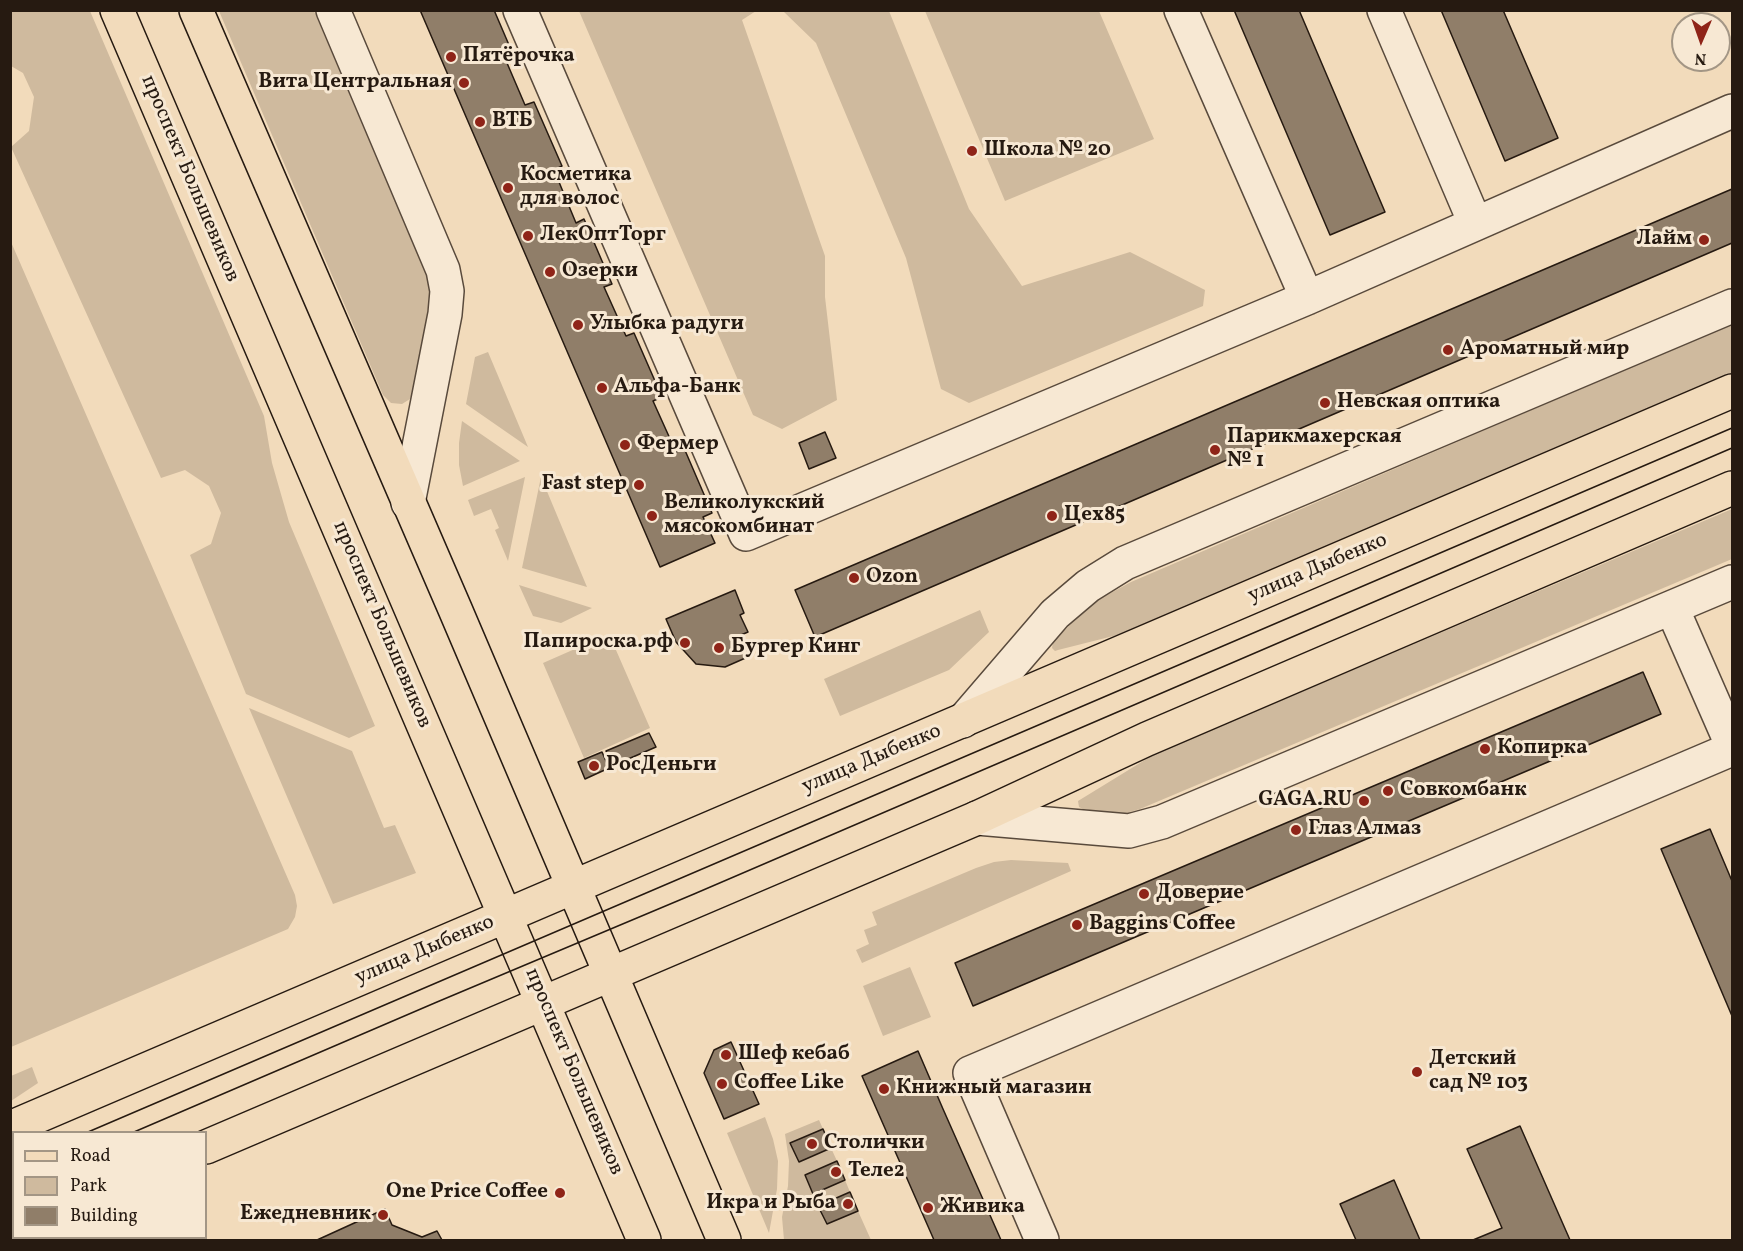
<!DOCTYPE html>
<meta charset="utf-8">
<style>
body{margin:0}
#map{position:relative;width:1743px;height:1251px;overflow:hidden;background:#f2dbbb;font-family:Vollkorn,serif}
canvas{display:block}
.frame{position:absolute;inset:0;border:12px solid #261a11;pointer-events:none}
.legend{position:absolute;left:12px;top:1131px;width:195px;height:108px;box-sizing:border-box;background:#f7e8d3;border:2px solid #a39685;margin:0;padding:8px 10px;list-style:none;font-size:18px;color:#261a11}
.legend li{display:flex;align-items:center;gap:12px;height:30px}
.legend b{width:30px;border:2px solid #a39685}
.north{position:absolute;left:1671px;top:12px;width:60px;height:60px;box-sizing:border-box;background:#f7e8d3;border:2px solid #a39685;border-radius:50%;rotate:182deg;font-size:16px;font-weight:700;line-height:24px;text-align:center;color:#261a11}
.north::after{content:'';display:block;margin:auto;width:21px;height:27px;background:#8f2418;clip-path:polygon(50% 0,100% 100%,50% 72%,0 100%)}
</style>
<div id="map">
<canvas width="1743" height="1251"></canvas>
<div class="frame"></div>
<ul class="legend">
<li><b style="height:8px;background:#f2dbbb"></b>Road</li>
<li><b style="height:16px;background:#cfba9e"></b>Park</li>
<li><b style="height:16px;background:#907e69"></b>Building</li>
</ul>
<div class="north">N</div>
</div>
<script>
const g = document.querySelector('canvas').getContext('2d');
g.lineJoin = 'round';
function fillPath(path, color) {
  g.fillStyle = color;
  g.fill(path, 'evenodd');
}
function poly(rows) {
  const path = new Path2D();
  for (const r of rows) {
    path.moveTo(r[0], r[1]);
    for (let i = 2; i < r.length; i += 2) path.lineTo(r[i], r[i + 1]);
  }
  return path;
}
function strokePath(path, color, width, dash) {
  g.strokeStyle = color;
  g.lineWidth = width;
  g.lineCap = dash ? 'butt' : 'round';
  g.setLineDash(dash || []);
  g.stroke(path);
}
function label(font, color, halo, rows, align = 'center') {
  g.font = font + ' Vollkorn,serif';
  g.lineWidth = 6;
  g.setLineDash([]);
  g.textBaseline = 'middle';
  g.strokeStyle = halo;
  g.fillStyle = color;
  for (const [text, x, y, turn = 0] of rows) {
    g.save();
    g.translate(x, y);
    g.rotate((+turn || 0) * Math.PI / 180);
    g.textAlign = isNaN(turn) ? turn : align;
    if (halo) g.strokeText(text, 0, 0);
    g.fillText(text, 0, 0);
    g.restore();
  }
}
fillPath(poly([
 [10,11,90,11,264,416,272,463,289,522,375,726,349,738,246,694,190,555,211,544,221,513,209,486,185,470,161,478,11,147,29,131,34,97,23,73,11,66],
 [219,11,314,11,426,274,430,293,427,316,413,391,410,399,402,404,391,403,383,395],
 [579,11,756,11,742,20,825,256,825,297,837,400,782,429,753,415],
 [783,11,889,11,969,209,1022,286,1130,252,1205,290,1203,306,969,403,941,389,906,258,816,43],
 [925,11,1099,11,1154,139,1005,201],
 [11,242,295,895,297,906,295,917,288,929,11,1047],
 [1732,324,1732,376,1141,629,1058,650,1055,651,1052,648,1053,642,1071,624,1098,600,1131,582],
 [488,352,528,447,466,404,475,357],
 [462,421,520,461,463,486,459,465,459,443],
 [525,477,508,561,495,530,499,528,491,509,474,516,468,500],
 [541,477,587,587,522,568],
 [1732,509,1732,559,1140,809,1123,814,1107,813,1083,809,1079,807,1078,801,1153,755],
 [519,585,592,608,561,623,533,616],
 [980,610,989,632,949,670,840,716,824,679],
 [609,634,650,728,584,758,543,663],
 [249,708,352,751,384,828,395,825,416,873,333,904],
 [1011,860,1068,863,1071,871,862,963,856,950,869,944,864,930,877,925,872,912,976,868,994,862],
 [910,967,931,1017,883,1036,863,986],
 [32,1067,38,1083,11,1101,11,1076],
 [765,1117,773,1139,778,1161,777,1189,769,1233,727,1133],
 [819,1120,823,1129,799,1162,831,1148,837,1161,805,1175,813,1194,845,1180,850,1192,819,1206,827,1224,858,1211,871,1240,784,1240,782,1217,788,1186,789,1161,785,1134]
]), '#cfba9e');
const building = poly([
 [420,10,494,10,512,52,504,56,525,105,534,102,562,166,554,170,576,223,584,219,602,261,612,284,604,287,626,336,634,333,662,397,653,401,676,452,684,448,712,513,703,517,715,543,660,567,420,10],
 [1234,10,1299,10,1385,212,1330,235,1234,10],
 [1441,10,1503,10,1558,138,1505,161,1441,10],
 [1732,189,1732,243,815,637,795,590,1732,189],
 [825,432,836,458,809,469,799,443,825,432],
 [735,590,744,613,740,615,748,632,741,635,750,656,725,667,696,664,676,642,666,619,735,590],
 [1643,672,1661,714,973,1006,955,963,1643,672],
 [649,733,656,747,612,766,606,751,649,733],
 [602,752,609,768,585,779,578,762,602,752],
 [1710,829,1732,881,1732,1016,1661,849,1710,829],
 [731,1042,759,1104,724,1119,704,1073,714,1050,731,1042],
 [918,1051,943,1109,1001,1240,934,1240,862,1076,918,1051],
 [1520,1126,1570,1240,1473,1240,1502,1228,1467,1149,1520,1126],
 [823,1129,831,1148,799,1162,790,1143,823,1129],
 [837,1161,845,1180,813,1194,805,1175,837,1161],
 [1394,1180,1420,1240,1356,1240,1340,1204,1394,1180],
 [850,1192,858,1211,827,1224,818,1206,850,1192],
 [385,1209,392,1225,422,1237,437,1231,442,1240,317,1240,385,1209]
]);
fillPath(building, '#907e69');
strokePath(building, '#261a11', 1.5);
const minor = poly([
 [333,10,443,270,447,291,445,314,408,503],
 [520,10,746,534,1307,298,1732,111],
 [1181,10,1307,298],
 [1384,10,1475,223],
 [1672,608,1732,745],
 [963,721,1055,614,1088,586,1125,563,1732,306],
 [977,818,1129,831,1162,822,1732,582],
 [1042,1240,970,1073,1732,749]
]);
const major = poly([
 [117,10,644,1240],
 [196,10,455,609,724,1240],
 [10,1128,1732,391],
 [206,1147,977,818,1147,739,1732,488],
 [10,1230,14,1229]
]);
strokePath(minor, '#594a3c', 36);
strokePath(major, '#261a11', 36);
strokePath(minor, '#f7e8d3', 33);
strokePath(major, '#f2dbbb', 33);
strokePath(poly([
 [88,1132,1732,428],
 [134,1132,437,1002,694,894,1732,448],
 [10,1166,14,1165],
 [10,1185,14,1184]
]), '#261a11', 1.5);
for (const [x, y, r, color] of [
 [451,57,6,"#8f2418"],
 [464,83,6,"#8f2418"],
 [480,122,6,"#8f2418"],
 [972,151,6,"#8f2418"],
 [508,188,6,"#8f2418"],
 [528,236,6,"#8f2418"],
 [1704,240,6,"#8f2418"],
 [550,272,6,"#8f2418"],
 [578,325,6,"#8f2418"],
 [1448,350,6,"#8f2418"],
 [602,388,6,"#8f2418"],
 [1325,403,6,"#8f2418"],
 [625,445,6,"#8f2418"],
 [1215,450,6,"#8f2418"],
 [639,485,6,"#8f2418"],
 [652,516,6,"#8f2418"],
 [1052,516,6,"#8f2418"],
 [854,578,6,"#8f2418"],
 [685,643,6,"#8f2418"],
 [719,648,6,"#8f2418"],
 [1485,749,6,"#8f2418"],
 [594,766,6,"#8f2418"],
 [1388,791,6,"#8f2418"],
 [1364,801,6,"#8f2418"],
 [1296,830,6,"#8f2418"],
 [1144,894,6,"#8f2418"],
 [1077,925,6,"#8f2418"],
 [726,1055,6,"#8f2418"],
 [1417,1072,6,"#8f2418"],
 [722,1084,6,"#8f2418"],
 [884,1089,6,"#8f2418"],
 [812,1144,6,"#8f2418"],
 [836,1172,6,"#8f2418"],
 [560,1193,6,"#8f2418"],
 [848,1204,6,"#8f2418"],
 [928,1208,6,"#8f2418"],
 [383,1215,6,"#8f2418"]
]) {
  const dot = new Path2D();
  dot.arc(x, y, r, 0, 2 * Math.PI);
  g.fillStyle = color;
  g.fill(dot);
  strokePath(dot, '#f7e8d3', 2);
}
label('bold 21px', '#261a11', '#f7e8d3', [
 ["Пятёрочка",463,57],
 ["Вита Центральная",452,83,"right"],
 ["ВТБ",492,122],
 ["Школа № 20",984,151],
 ["Косметика",520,176],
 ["для волос",520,200],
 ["ЛекОптТорг",540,236],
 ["Лайм",1692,240,"right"],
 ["Озерки",562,272],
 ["Улыбка радуги",590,325],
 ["Ароматный мир",1460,350],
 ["Альфа-Банк",614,388],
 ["Невская оптика",1337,403],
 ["Парикмахерская",1227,438],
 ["№ 1",1227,462],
 ["Фермер",637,445],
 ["Fast step",627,485,"right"],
 ["Великолукский",664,504],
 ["мясокомбинат",664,528],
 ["Цех85",1064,516],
 ["Ozon",866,578],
 ["Папироска.рф",673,643,"right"],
 ["Бургер Кинг",731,648],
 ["Копирка",1497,749],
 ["РосДеньги",606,766],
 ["Совкомбанк",1400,791],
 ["GAGA.RU",1352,801,"right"],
 ["Глаз Алмаз",1308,830],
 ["Доверие",1156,894],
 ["Baggins Coffee",1089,925],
 ["Шеф кебаб",738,1055],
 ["Детский",1429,1060],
 ["сад № 103",1429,1084],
 ["Coffee Like",734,1084],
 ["Книжный магазин",896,1089],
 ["Столички",824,1144],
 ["Теле2",848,1172],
 ["One Price Coffee",548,1193,"right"],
 ["Икра и Рыба",836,1204,"right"],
 ["Живика",940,1208],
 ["Ежедневник",371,1215,"right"]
], 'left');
label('21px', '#261a11', '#f7e8d3', [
 ["проспект Большевиков",189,179,67],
 ["улица Дыбенко",1318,569,-23],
 ["проспект Большевиков",381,625,67],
 ["улица Дыбенко",872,760,-23],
 ["улица Дыбенко",425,951,-23],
 ["проспект Большевиков",573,1072,67]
]);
</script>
